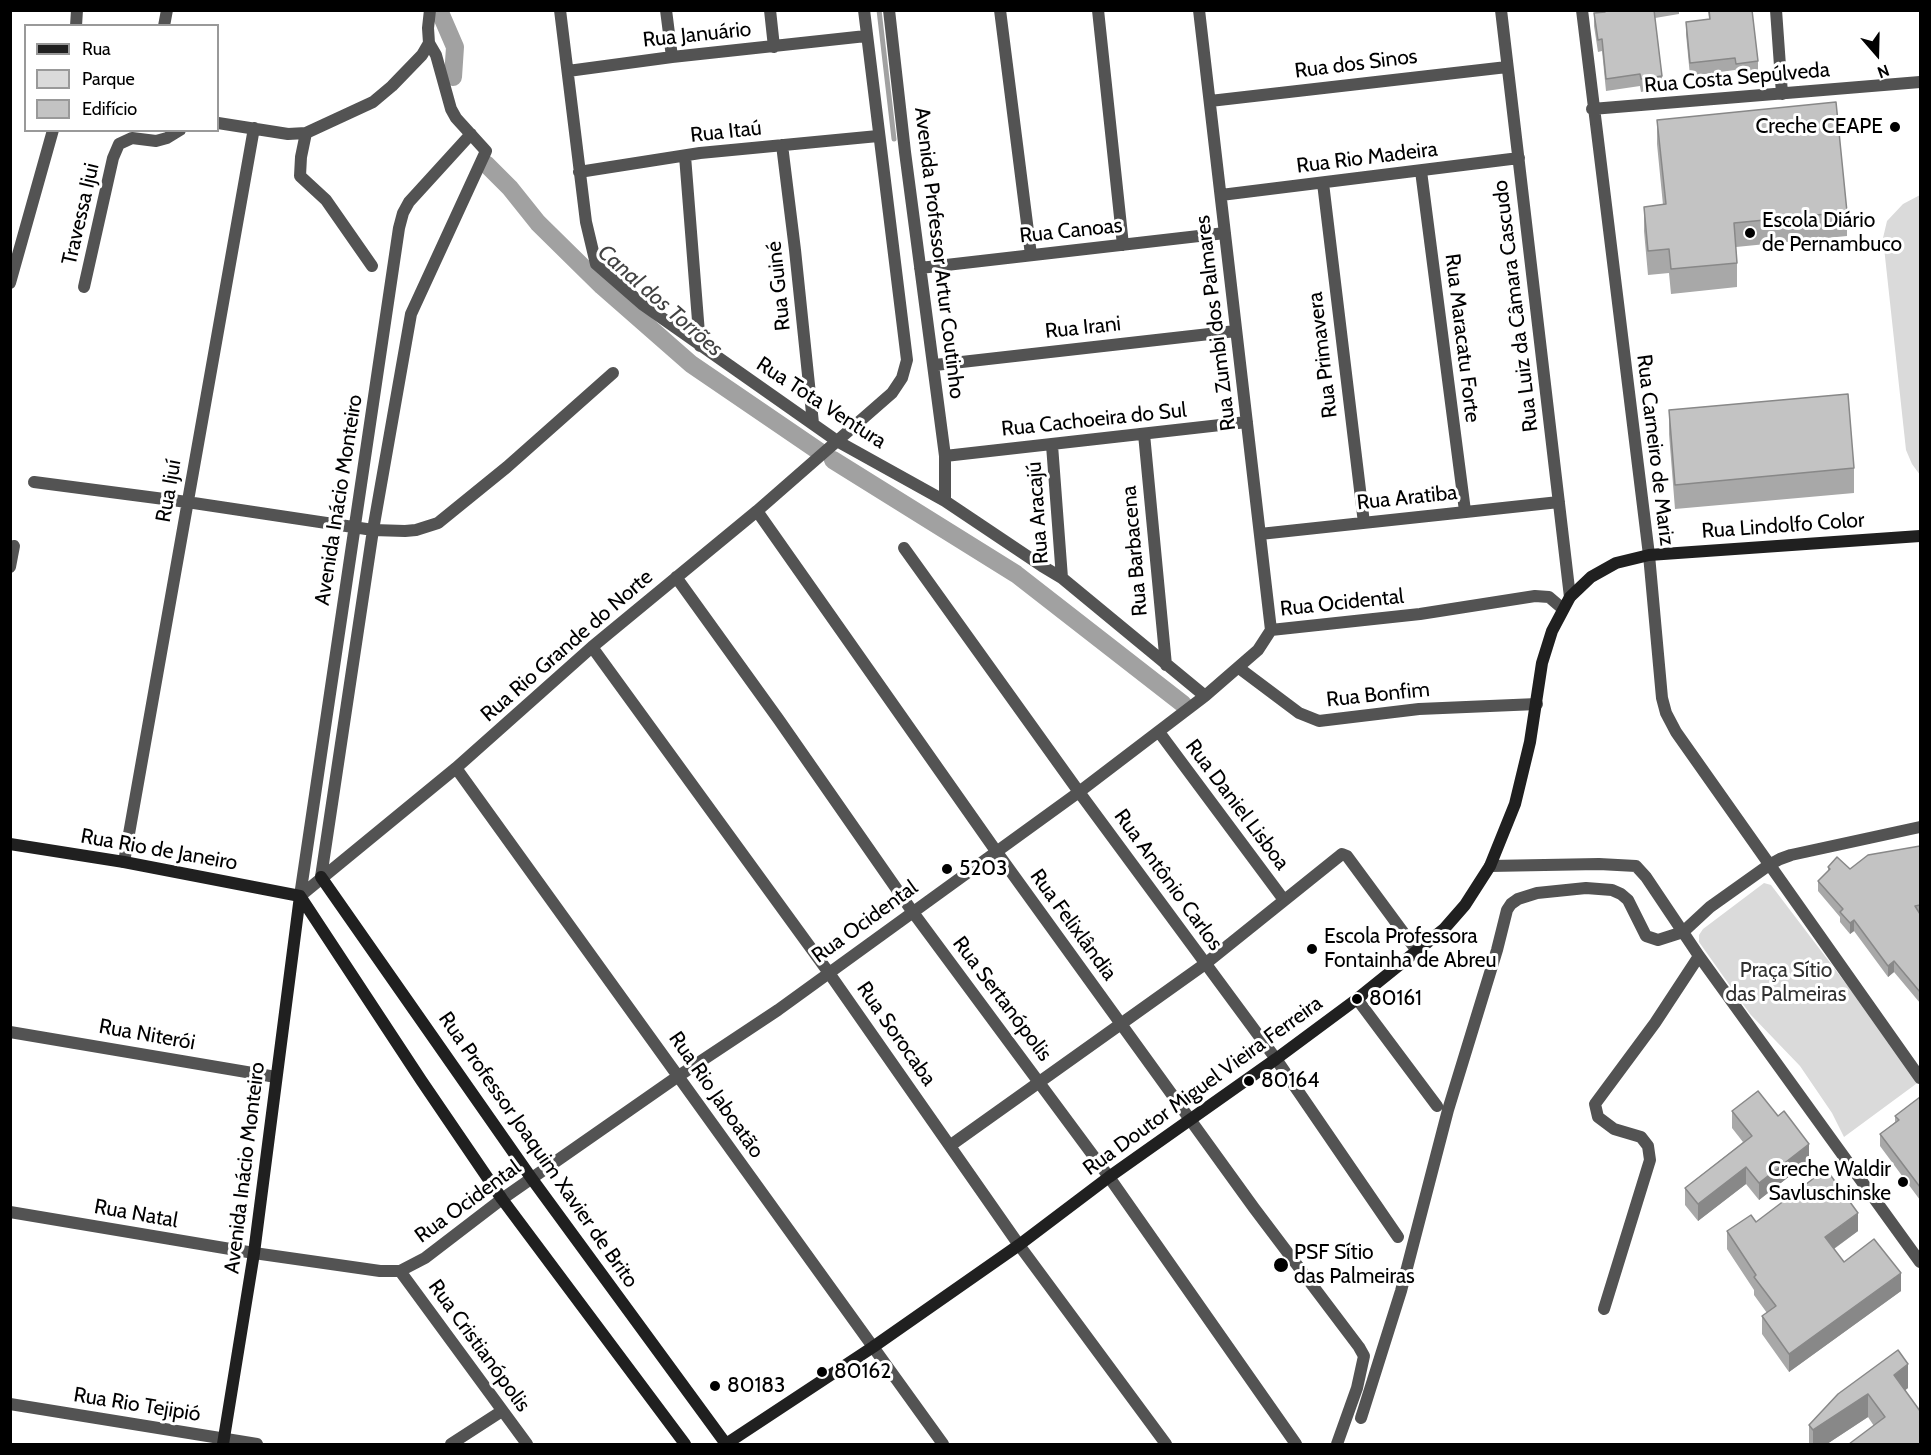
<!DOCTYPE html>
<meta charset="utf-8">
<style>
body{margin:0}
#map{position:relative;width:1931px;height:1455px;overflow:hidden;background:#fff;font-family:Cabin,sans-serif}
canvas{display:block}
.frame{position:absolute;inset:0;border:12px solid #000;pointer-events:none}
.legend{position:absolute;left:24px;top:24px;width:195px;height:108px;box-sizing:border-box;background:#fff;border:2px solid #999;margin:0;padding:8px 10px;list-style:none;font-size:18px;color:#000}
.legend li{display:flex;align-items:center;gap:12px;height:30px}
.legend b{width:30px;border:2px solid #999}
.north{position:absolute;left:1847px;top:24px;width:60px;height:60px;-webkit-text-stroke:4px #fff;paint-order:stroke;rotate:160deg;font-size:16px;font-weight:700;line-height:24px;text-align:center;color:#000}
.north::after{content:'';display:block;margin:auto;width:21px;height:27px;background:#000;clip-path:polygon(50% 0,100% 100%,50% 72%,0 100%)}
</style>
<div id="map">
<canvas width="1931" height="1455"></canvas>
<div class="frame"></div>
<ul class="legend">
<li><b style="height:8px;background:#202020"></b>Rua</li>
<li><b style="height:16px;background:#dadada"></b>Parque</li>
<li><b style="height:16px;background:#c3c3c3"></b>Edifício</li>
</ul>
<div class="north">N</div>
</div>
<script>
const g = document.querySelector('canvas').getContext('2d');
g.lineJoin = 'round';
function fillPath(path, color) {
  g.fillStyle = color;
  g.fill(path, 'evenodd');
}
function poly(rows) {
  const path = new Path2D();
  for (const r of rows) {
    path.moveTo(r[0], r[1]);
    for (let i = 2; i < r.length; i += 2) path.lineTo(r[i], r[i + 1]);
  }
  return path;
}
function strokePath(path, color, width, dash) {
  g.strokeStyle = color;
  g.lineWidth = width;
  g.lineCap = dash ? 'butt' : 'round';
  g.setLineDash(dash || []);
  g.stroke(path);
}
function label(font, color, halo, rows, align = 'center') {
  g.font = font + ' Cabin,sans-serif';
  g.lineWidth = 6;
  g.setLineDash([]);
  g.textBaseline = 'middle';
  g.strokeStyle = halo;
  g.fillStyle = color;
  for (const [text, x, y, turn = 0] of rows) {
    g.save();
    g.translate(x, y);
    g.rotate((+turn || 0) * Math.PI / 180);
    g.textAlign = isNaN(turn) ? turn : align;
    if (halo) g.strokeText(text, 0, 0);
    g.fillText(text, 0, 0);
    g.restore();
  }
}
fillPath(poly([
 [1920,195,1920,475,1912,464,1906,450,1883,238,1887,221,1903,204],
 [1764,883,1771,885,1920,1081,1844,1137,1832,1113,1800,1066,1750,1014,1699,942,1699,935,1703,929]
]), '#dadada');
strokePath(poly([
 [879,10,894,139]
]), '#a1a1a1', 5);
strokePath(poly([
 [439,10,455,47,453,77],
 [486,164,510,188,538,223,602,286,691,364,820,452],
 [833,460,1016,574,1183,704]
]), '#a1a1a1', 18);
strokePath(poly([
 [560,10,586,222,596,264,642,304,837,441,945,501,1042,566,1062,578,1205,696],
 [666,10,672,57],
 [770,10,774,47],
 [889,10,905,152,945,456,945,501],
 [1000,10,1031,255],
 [1098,10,1123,245],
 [1199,10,1271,630],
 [1501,10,1570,597],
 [1582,10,1649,555,1662,698,1666,713,1676,732,1920,1078],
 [1776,10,1782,94],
 [76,26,77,10],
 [164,26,167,10],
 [568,71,672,57,866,36],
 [1210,101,1507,67],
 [1592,109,1920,82],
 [218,123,288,134,306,133,373,102,392,86,422,55,429,43],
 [306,133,301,157,300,176,326,200,372,266],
 [782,145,795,250,813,423],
 [685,156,700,346],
 [1421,171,1465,511],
 [579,172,700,153,878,136],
 [1323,183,1364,523],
 [1221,195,1519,158],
 [920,268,1225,233],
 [10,283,53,130],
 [84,287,113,158,119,144,132,138,156,141,167,138,180,130],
 [935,365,1236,331],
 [1144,434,1166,665],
 [1052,445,1062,578],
 [945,456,1247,422],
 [34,482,187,502,373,530,405,531,416,530,438,523,507,467,613,373],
 [757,511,996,851,1254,1208,1359,1347,1364,1356,1357,1388,1337,1444],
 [1260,534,1559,502],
 [904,548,1079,792,1276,1059,1398,1237],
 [10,567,14,546],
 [676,577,779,720,912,911,1109,1177,1296,1444],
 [592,647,829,973,1019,1245,1166,1444],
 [1239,668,1299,713,1319,721,1419,709,1537,704],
 [1159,732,1284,900],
 [456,768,943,1444],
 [124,862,254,128],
 [1490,866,1599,864,1636,866,1646,877,1699,956,1920,1262],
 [321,877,373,530,411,314,486,151,456,118,451,109,436,55,429,43,428,28,430,10],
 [300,896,456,768,592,647,757,511,892,393,902,378,907,360,864,10],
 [300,896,399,228,403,213,409,202,471,134],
 [1357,999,1437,1106],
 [10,1032,276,1077],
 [951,1145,1205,964,1342,854,1347,856,1417,951],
 [10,1212,254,1253,380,1271,400,1271,425,1258,502,1199,677,1077,778,1010,1079,792,1205,696,1258,650,1271,630,1420,614,1535,596,1549,597,1563,609],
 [400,1271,527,1444],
 [1604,1309,1650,1160,1648,1146,1641,1137,1614,1129,1598,1117,1595,1104,1655,1023,1699,956],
 [10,1404,257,1444],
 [1361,1418,1401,1291,1448,1110,1497,950,1507,910,1511,904,1518,899,1537,893,1586,888,1612,890,1621,894,1628,900,1646,936,1658,940,1683,932,1710,907,1769,865,1780,859,1791,855,1920,827],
 [451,1444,502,1411]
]), '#535353', 12);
strokePath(poly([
 [10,844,124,862,300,896],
 [321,877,532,1179,726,1444],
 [300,896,421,1080,502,1199,685,1444],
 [223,1444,254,1253,300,896],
 [726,1444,873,1347,1019,1245,1109,1177,1276,1059,1357,999,1444,929,1465,905,1490,866,1515,804,1530,742,1542,663,1552,631,1570,597,1591,577,1616,563,1649,555,1920,536]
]), '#202020', 12);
fillPath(poly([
 [1604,10,1679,10,1679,14,1655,18,1662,76,1662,88,1641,92,1640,86,1606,91,1602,51,1598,52,1594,26,1594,13,1604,12],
 [1708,10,1754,10,1752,11,1758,61,1758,73,1736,76,1735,70,1690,76,1686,34,1686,22,1709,19],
 [1657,120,1847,212,1847,236,1736,247,1737,263,1737,287,1671,294,1669,273,1648,275,1644,231,1644,207,1663,205,1657,144],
 [1669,410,1854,468,1854,493,1675,509,1669,434],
 [1920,846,1920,1003,1894,972,1888,977,1854,931,1850,934,1840,922,1840,917,1818,891,1818,881,1828,872,1828,867,1850,869],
 [1920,1097,1920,1200,1880,1146,1880,1134,1895,1122,1895,1116],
 [1732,1111,1809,1161,1759,1200,1746,1184,1698,1221,1685,1205,1685,1188,1743,1142,1732,1128],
 [1756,1222,1858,1231,1834,1249,1844,1262,1901,1291,1789,1372,1762,1334,1762,1316,1767,1313,1754,1295,1754,1290,1727,1249,1727,1231],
 [1908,1388,1905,1390,1920,1411,1874,1426,1868,1417,1827,1444,1809,1444,1809,1425,1838,1394]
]), '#a8a8a8');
fillPath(poly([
 [1854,920,1854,931,1850,934,1850,923],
 [1894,961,1894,972,1888,977,1888,966],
 [1809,1144,1809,1161,1759,1200,1759,1183],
 [1746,1167,1746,1184,1698,1221,1698,1204],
 [1858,1213,1858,1231,1825,1255,1825,1237],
 [1901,1273,1901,1291,1789,1372,1789,1354],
 [1908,1364,1908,1388,1894,1399,1894,1375],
 [1868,1394,1868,1417,1827,1444,1813,1444,1813,1430]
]), '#888');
const building = poly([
 [1605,10,1654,10,1662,76,1641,79,1640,74,1606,79,1602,39,1598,40,1594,13,1605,12,1605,10],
 [1709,10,1752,10,1758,61,1736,64,1735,58,1690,63,1686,22,1710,19,1709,10],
 [1836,102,1847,212,1734,223,1737,263,1671,269,1669,249,1648,251,1644,207,1666,204,1657,120,1836,102],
 [1848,394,1854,468,1675,485,1669,410,1848,394],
 [1920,846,1920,905,1915,906,1920,914,1920,992,1894,961,1888,966,1854,920,1850,923,1840,912,1843,909,1818,881,1830,869,1828,867,1837,857,1850,869,1868,855,1920,846],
 [1758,1091,1778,1116,1784,1111,1809,1144,1759,1183,1746,1167,1698,1204,1685,1188,1752,1136,1732,1111,1758,1091],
 [1920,1097,1920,1187,1880,1134,1899,1120,1895,1116,1920,1097],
 [1826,1169,1858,1213,1825,1237,1844,1262,1874,1239,1901,1273,1789,1354,1762,1316,1776,1306,1754,1277,1756,1275,1727,1231,1751,1215,1756,1222,1826,1169],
 [1898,1350,1908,1364,1894,1375,1920,1411,1920,1444,1849,1444,1885,1417,1868,1394,1813,1430,1809,1425,1838,1394,1898,1350]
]);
fillPath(building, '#c3c3c3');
strokePath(building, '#888', 1.5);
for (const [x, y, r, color] of [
 [1895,127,6,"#000"],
 [1750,233,6,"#000"],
 [947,869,6,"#000"],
 [1312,949,6,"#000"],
 [1357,999,6,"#000"],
 [1249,1081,6,"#000"],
 [1903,1182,6,"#000"],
 [1281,1265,8,"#000"],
 [822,1372,6,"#000"],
 [715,1386,6,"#000"]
]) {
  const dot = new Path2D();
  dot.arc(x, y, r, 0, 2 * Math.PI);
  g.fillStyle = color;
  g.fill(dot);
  strokePath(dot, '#fff', 2);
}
label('21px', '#000', '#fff', [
 ["Rua Januário",697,35,-6],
 ["Rua dos Sinos",1356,64,-7],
 ["Rua Costa Sepúlveda",1737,78,-5],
 ["Rua Itaú",726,132,-6],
 ["Rua Rio Madeira",1367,158,-7],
 ["Travessa Ijui",81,214,-77],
 ["Rua Canoas",1071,231,-6],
 ["Avenida Professor Artur Coutinho",939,253,83],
 ["Rua Guiné",779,286,-96],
 ["Rua Luiz da Câmara Cascudo",1516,306,-97],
 ["Rua Zumbi dos Palmares",1216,323,-97],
 ["Rua Irani",1083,328,-6],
 ["Rua Maracatu Forte",1462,338,83],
 ["Rua Primavera",1323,355,-97],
 ["Rua Tota Ventura",821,403,33],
 ["Rua Cachoeira do Sul",1094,420,-6],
 ["Rua Carneiro de Mariz",1655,450,83],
 ["Rua Ijuí",169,491,-80],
 ["Rua Aratiba",1407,498,-6],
 ["Avenida Inácio Monteiro",339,500,-81],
 ["Rua Aracajú",1038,513,-94],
 ["Rua Lindolfo Color",1783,526,-4],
 ["Rua Barbacena",1135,551,-95],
 ["Rua Ocidental",1342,603,-6],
 ["Rua Rio Grande do Norte",567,646,-41],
 ["Rua Bonfim",1378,695,-6],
 ["Rua Daniel Lisboa",1237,805,53],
 ["Rua Rio de Janeiro",159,850,10],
 ["Rua Antônio Carlos",1168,880,54],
 ["Rua Ocidental",865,922,-36],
 ["Rua Felixlândia",1073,925,54],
 ["Rua Sertanópolis",1002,999,53],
 ["Rua Sorocaba",896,1034,55],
 ["Rua Niterói",147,1035,10],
 ["Rua Doutor Miguel Vieira Ferreira",1203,1086,-36],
 ["Rua Rio Jaboatão",716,1095,55],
 ["Rua Professor Joaquim Xavier de Brito",538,1150,55],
 ["Avenida Inácio Monteiro",245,1168,-83],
 ["Rua Ocidental",468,1202,-36],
 ["Rua Natal",136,1214,10],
 ["Rua Cristianópolis",479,1346,54],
 ["Rua Rio Tejipió",137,1405,9]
]);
label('21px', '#000', '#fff', [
 ["Creche CEAPE",1883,127,"right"],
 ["Escola Diário",1762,221],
 ["de Pernambuco",1762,245],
 ["5203",959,869],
 ["Escola Professora",1324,937],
 ["Fontainha de Abreu",1324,961],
 ["80161",1369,999],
 ["80164",1261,1081],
 ["Creche Waldir",1891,1170,"right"],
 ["Savluschinske",1891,1194,"right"],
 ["PSF Sítio",1294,1253],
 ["das Palmeiras",1294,1277],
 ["80162",834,1372],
 ["80183",727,1386]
], 'left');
label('21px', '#313131', '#fff', [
 ["Praça Sítio",1786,971],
 ["das Palmeiras",1786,995]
]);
label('italic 22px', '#424242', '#fff', [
 ["Canal dos Torrões",660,301,41]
]);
</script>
